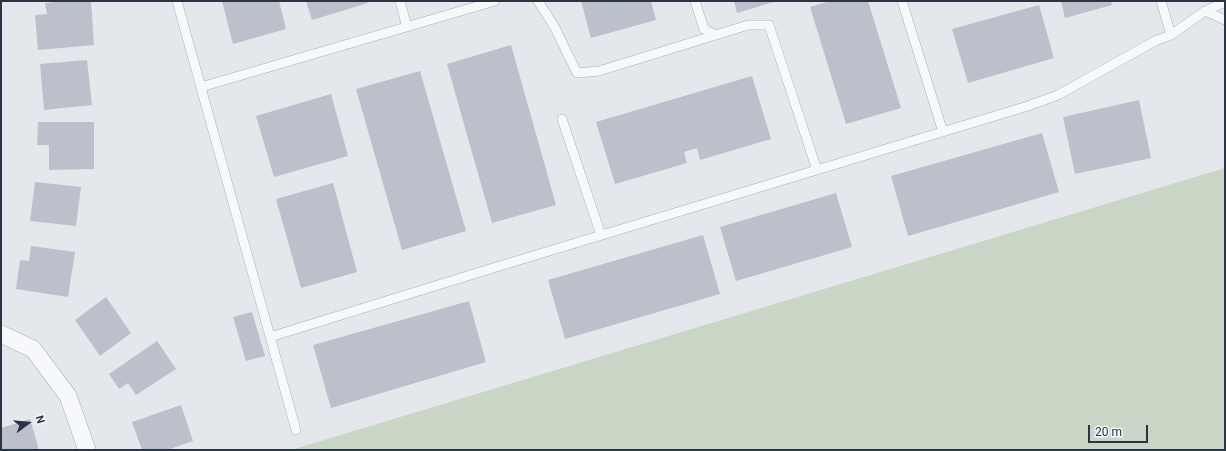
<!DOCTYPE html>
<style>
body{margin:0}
#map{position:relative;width:1226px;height:451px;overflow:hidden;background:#e4e7ec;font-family:Roboto,sans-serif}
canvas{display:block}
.frame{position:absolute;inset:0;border:2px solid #2b3445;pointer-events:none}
.north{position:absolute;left:8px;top:403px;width:40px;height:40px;-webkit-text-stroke:3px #f4f6f9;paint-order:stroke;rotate:74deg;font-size:11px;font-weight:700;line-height:16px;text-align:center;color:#2b3445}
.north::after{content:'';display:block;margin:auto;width:14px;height:18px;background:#2b3445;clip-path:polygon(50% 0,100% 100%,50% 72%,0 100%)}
.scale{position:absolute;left:1088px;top:425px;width:60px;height:18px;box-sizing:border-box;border:2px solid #2b3445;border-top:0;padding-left:5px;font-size:12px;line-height:14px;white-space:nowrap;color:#2b3445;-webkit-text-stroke:3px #f4f6f9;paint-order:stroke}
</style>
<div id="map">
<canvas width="1226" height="451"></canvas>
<div class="frame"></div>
<div class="north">N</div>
<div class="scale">20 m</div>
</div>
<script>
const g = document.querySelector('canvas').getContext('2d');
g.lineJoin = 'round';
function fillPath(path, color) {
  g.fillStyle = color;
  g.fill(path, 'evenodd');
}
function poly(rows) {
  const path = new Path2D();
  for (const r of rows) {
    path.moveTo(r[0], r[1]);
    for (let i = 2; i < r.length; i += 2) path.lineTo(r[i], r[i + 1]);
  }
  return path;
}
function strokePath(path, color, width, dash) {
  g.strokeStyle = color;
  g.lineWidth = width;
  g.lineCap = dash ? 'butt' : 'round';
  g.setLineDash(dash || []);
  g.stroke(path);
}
fillPath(poly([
 [1225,168,1225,450,291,450]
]), '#c9d6c5');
fillPath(poly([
 [66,1,91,1,94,45,38,50,35,15,47,14,45,3],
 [222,1,279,1,286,29,233,44],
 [306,1,367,1,368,3,312,20],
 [581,1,651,1,656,20,591,38],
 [734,1,777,1,737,13],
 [830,1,868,1,901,108,846,124,810,7],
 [1061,1,1111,1,1112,5,1065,18],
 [1039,5,1054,58,968,83,952,29],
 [511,45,556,205,492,223,447,64],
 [87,60,92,105,44,110,40,64],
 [420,71,466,231,402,250,356,89],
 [752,76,771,139,700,160,697,148,684,152,687,163,615,184,596,122],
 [331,94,348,156,274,177,256,116],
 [1139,100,1151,158,1075,174,1063,117],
 [38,122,94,122,94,169,49,170,49,145,37,145],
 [1042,133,1059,192,908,236,891,176],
 [35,182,81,187,76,226,30,221],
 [333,183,357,272,301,288,276,199],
 [836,193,852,247,736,281,720,227],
 [703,235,720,294,565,339,548,280],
 [31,246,75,252,68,297,16,289,20,260,29,261],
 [106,297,131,333,100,356,75,320],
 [469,301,486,362,331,408,313,345],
 [252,312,265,356,246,361,233,317],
 [157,341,176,369,136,395,128,383,119,389,109,374],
 [181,405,193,441,167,450,142,450,132,422],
 [30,419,39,450,1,450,1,428]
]), '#bbc0ca');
const service = poly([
 [177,1,296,430],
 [400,1,407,27],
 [538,1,554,26,577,73,599,71,748,25,769,25,817,170],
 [695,1,704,29,716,35],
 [902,1,943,132],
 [1161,1,1171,35],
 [1205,11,1225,20],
 [201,87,495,1],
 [562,119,601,235],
 [270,337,493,268,1028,106,1058,95,1155,41,1171,35,1205,11,1225,2]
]);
const minor = poly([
 [1,334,33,349,68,396,87,450]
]);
strokePath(service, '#a9aeb7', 10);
strokePath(minor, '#a9aeb7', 18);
strokePath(service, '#f7f8fa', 9);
strokePath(minor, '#f7f8fa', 17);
</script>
